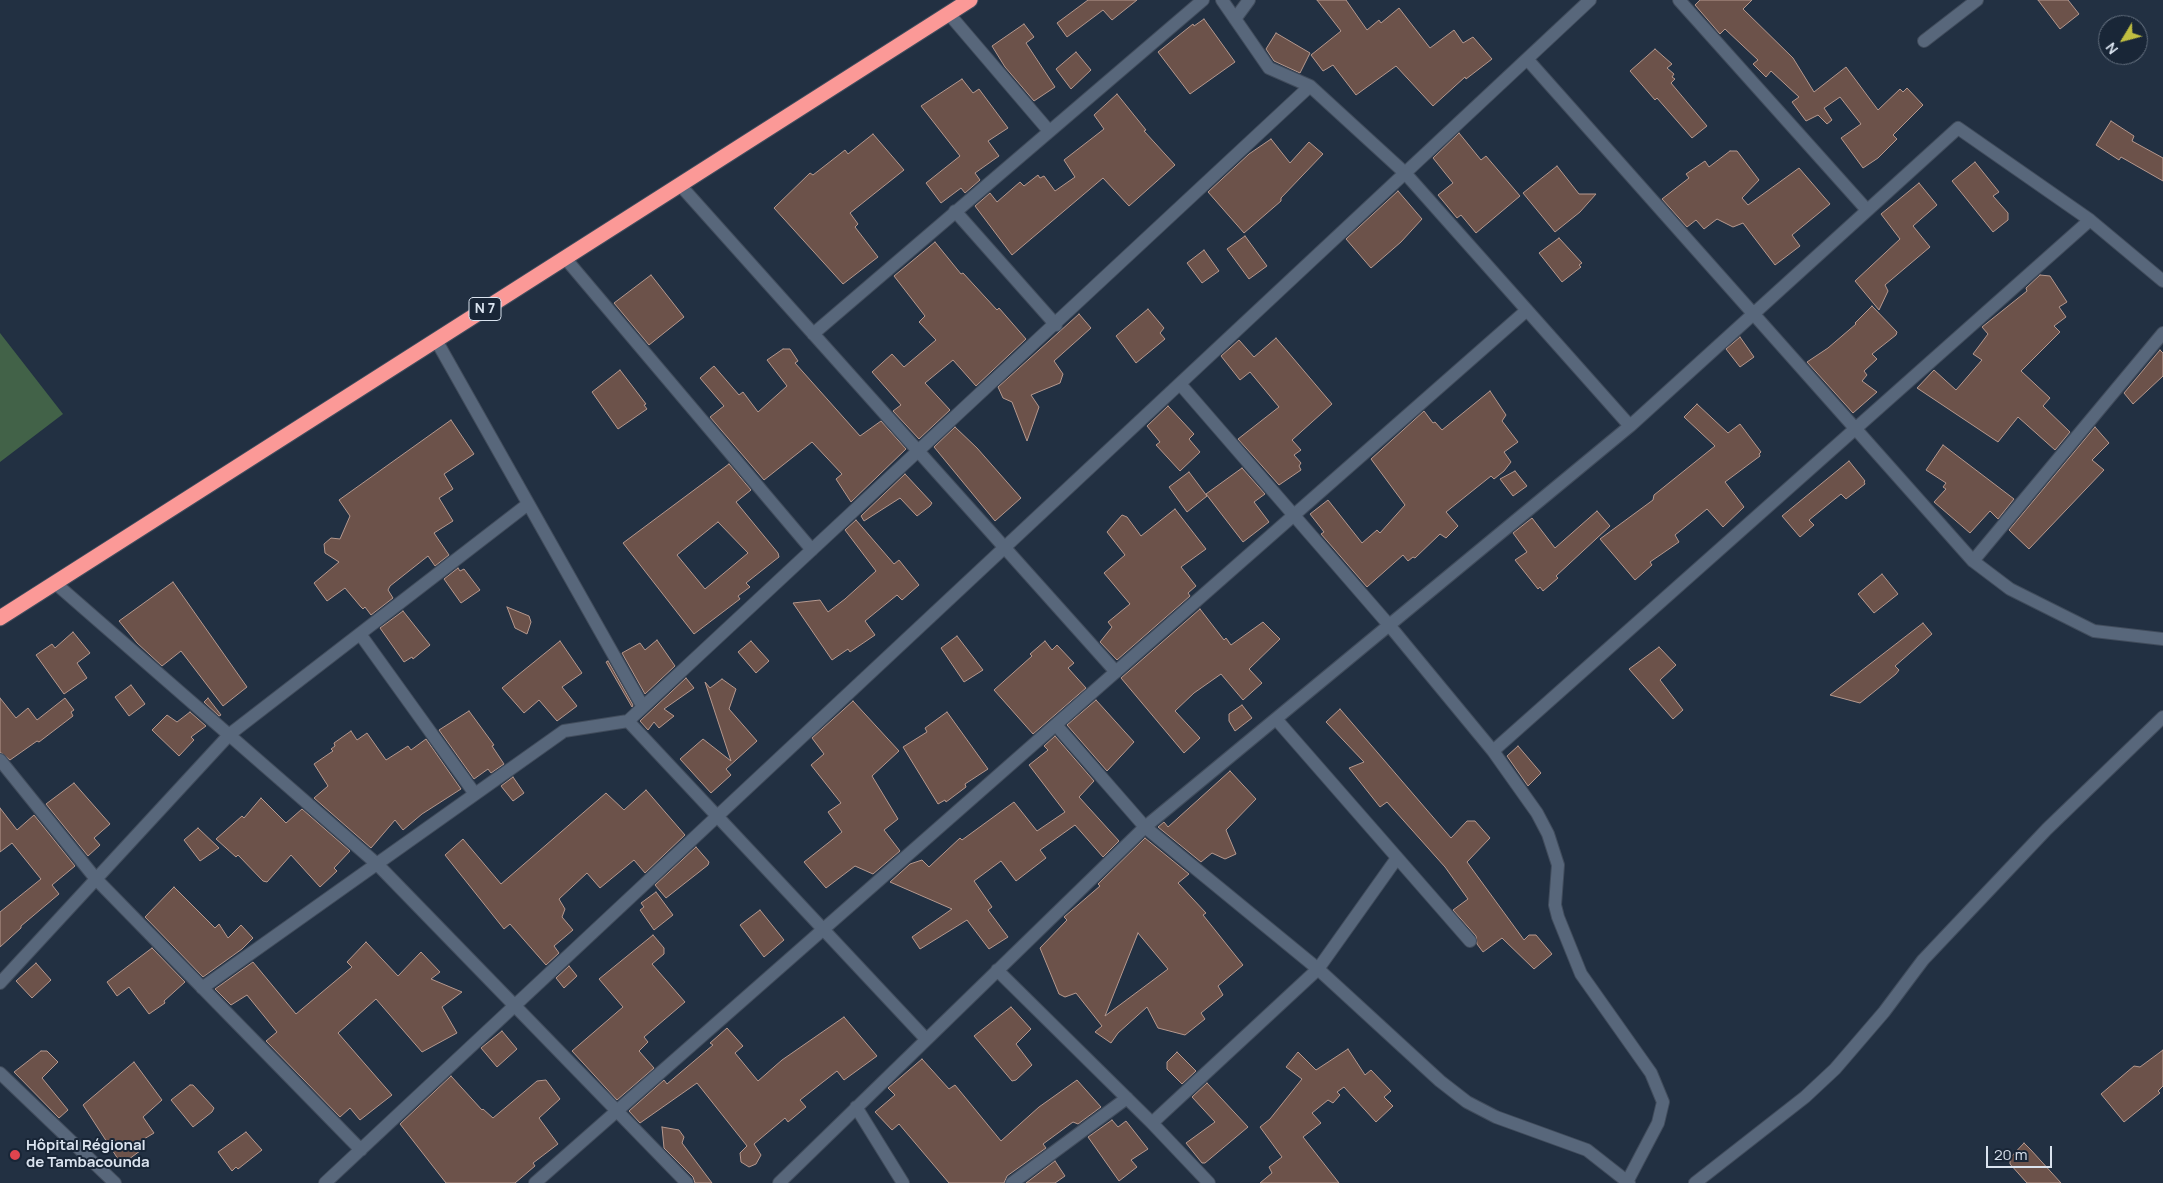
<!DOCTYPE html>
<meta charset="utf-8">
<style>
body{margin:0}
#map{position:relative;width:2163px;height:1183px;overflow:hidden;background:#223042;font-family:Manrope,sans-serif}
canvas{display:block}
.north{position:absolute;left:2098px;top:15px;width:50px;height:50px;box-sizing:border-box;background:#192637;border:1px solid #667281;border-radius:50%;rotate:233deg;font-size:14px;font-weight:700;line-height:20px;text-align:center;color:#dae3ef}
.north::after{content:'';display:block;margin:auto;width:18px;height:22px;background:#c0be41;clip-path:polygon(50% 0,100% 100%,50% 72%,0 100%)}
.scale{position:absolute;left:1986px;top:1146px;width:66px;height:22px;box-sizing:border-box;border:2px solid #dae3ef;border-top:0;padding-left:6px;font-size:15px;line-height:18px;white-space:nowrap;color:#dae3ef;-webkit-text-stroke:4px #192637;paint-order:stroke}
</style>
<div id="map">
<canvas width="2163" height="1183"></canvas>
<div class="north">N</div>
<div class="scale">20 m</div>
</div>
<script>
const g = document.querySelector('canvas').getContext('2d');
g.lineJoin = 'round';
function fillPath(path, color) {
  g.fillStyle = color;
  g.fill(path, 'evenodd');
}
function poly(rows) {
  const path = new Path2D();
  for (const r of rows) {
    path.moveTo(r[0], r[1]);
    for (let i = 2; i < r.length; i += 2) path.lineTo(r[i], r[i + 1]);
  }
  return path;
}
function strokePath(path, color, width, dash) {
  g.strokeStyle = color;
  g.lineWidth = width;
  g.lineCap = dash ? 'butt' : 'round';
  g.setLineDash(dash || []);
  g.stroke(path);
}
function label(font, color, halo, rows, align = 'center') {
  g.font = font + ' Manrope,sans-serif';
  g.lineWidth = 4;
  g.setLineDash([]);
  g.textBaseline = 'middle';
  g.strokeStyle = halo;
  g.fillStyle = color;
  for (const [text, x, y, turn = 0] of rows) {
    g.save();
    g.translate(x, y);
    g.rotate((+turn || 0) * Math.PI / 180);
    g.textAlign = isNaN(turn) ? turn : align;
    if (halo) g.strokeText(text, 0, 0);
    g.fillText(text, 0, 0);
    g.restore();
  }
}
fillPath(poly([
 [0,333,63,414,0,462]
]), '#426248');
const building = poly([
 [1088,0,1137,0,1112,20,1103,10,1067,37,1057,23,1088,0],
 [1317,0,1346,0,1367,30,1379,20,1381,23,1399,8,1430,48,1454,30,1463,43,1473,37,1492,59,1466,79,1465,77,1433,106,1396,66,1356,95,1333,65,1323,71,1311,55,1341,31,1317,0],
 [1700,0,1752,0,1743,9,1793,58,1814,92,1846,67,1878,110,1900,89,1903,92,1907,88,1923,105,1893,135,1897,139,1878,158,1863,168,1841,138,1861,124,1840,97,1824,108,1832,120,1827,124,1818,115,1806,121,1792,102,1799,97,1771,71,1766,77,1753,64,1758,60,1725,29,1720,34,1695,5,1700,0],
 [2038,0,2068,0,2079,14,2060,29,2038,0],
 [1204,19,1235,62,1190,94,1158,52,1193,24,1194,26,1204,19],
 [1024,24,1034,37,1026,43,1055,87,1034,101,1005,67,992,46,1024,24],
 [1276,33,1310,53,1300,73,1274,61,1266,49,1276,33],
 [1655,49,1672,64,1667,68,1674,74,1672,77,1675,79,1671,83,1707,126,1692,138,1657,98,1655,100,1630,71,1655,49],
 [1076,52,1091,70,1071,89,1056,69,1076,52],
 [962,79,973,93,979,89,1008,128,988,141,999,156,975,173,980,180,965,193,961,188,941,203,926,183,960,156,921,106,962,79],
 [1117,94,1146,130,1144,131,1175,165,1129,206,1103,178,1012,255,975,206,990,193,997,202,1020,182,1024,186,1038,175,1040,178,1044,176,1055,191,1075,177,1064,160,1104,129,1094,115,1117,94],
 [2111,121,2134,136,2132,141,2163,158,2163,181,2121,157,2119,160,2096,145,2111,121],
 [1459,133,1481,160,1486,156,1520,196,1476,233,1461,215,1457,218,1438,195,1453,183,1433,158,1459,133],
 [873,134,904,170,850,213,858,224,855,227,878,257,843,284,774,208,810,173,813,175,845,150,848,154,873,134],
 [1271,139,1290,163,1309,142,1323,154,1281,198,1281,201,1244,233,1208,192,1249,154,1271,139],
 [1730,151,1737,151,1759,180,1742,198,1748,205,1799,168,1830,204,1792,235,1800,246,1775,265,1743,223,1733,227,1717,219,1704,229,1696,220,1687,227,1662,199,1689,178,1686,174,1705,161,1709,167,1730,151],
 [1975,162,1999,192,1993,196,2008,213,2008,220,1993,232,1952,181,1975,162],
 [1557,166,1579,194,1596,194,1580,212,1555,232,1523,193,1557,166],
 [1919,183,1937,205,1913,226,1930,247,1885,285,1888,291,1879,310,1855,281,1900,239,1881,214,1919,183],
 [1398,191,1422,219,1401,242,1371,268,1346,239,1398,191],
 [1245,236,1267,266,1249,279,1227,249,1245,236],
 [1559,238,1582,263,1579,265,1581,267,1562,282,1539,253,1559,238],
 [935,242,961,274,963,273,997,310,999,308,1026,339,976,386,953,360,925,383,950,410,919,439,893,411,901,405,872,372,892,354,904,367,936,340,919,322,925,316,894,276,935,242],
 [1204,250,1219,271,1202,283,1187,263,1204,250],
 [651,275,684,317,649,345,614,303,651,275],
 [2040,275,2050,276,2067,302,2059,307,2066,317,2054,326,2060,332,2021,371,2050,398,2043,406,2070,432,2055,450,2018,417,1998,442,1917,388,1934,370,1956,390,1982,360,1973,354,1988,334,1982,327,2027,291,2026,288,2040,275],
 [1872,306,1897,332,1896,335,1872,354,1877,359,1864,371,1867,375,1862,381,1877,392,1853,413,1807,362,1828,348,1856,324,1855,323,1872,306],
 [1148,309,1164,328,1160,333,1165,339,1136,363,1116,336,1148,309],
 [1079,314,1091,328,1054,361,1063,374,1060,383,1031,395,1039,407,1027,441,1012,402,1003,398,998,387,1079,314],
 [1740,337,1754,357,1740,367,1726,349,1740,337],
 [1276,338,1332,404,1292,440,1301,450,1294,455,1301,463,1299,466,1301,470,1279,485,1238,439,1279,407,1250,372,1240,380,1221,356,1239,340,1254,357,1276,338],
 [783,349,790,349,798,361,795,363,860,436,881,421,906,449,851,502,836,479,842,474,812,442,764,480,710,417,724,406,700,378,714,366,739,395,743,392,758,412,787,386,767,360,783,349],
 [2160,350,2163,353,2163,376,2133,404,2124,393,2160,350],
 [620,370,646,404,644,405,647,409,618,429,592,392,620,370],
 [1490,391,1506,415,1502,421,1518,442,1504,452,1511,462,1504,471,1494,479,1491,476,1446,512,1458,526,1446,538,1440,534,1415,558,1413,557,1408,561,1403,555,1367,587,1321,534,1324,532,1310,514,1328,500,1362,543,1377,530,1380,533,1405,505,1371,459,1424,411,1433,423,1435,422,1442,430,1490,391],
 [1697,404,1728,433,1740,424,1761,452,1759,454,1760,456,1725,482,1744,507,1723,527,1707,509,1675,535,1679,542,1650,562,1652,565,1635,580,1600,539,1653,500,1654,495,1715,446,1684,417,1697,404],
 [1168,406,1194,434,1189,439,1200,452,1180,471,1156,445,1160,442,1147,426,1168,406],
 [451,420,474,454,444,474,453,489,439,498,453,521,434,533,449,555,435,566,428,556,390,586,388,590,393,598,371,615,365,607,363,609,361,607,345,588,327,601,314,583,339,562,325,553,324,544,331,538,340,539,350,516,339,500,451,420],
 [955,427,977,448,1021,498,995,521,934,447,955,427],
 [2095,427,2109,443,2092,460,2104,470,2029,549,2009,530,2095,427],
 [1943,445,2014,499,1998,519,1990,511,1970,533,1934,502,1946,489,1943,487,1946,483,1926,470,1943,445],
 [1849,461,1865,481,1864,482,1865,484,1846,499,1841,494,1809,520,1814,525,1800,537,1782,516,1849,461],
 [729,464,751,490,736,502,778,553,779,557,746,583,750,587,738,596,740,599,694,634,623,543,729,464],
 [718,522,748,553,705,589,677,555,718,522],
 [1242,468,1265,494,1254,502,1269,522,1243,542,1206,494,1242,468],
 [1515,471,1527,486,1513,496,1500,479,1515,471],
 [1189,472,1207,496,1187,512,1169,487,1189,472],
 [905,474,932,503,930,506,917,516,900,498,864,521,861,516,905,474],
 [1175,509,1206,549,1181,567,1196,586,1188,593,1190,596,1117,660,1100,642,1112,627,1108,622,1130,604,1104,573,1125,555,1107,532,1122,515,1127,517,1141,536,1175,509],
 [1597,511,1610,526,1556,576,1558,578,1543,591,1540,587,1538,589,1515,560,1527,552,1513,533,1532,518,1555,548,1597,511],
 [856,520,894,564,899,560,919,585,902,600,897,595,865,621,875,635,850,652,848,649,832,660,793,603,820,600,828,612,845,599,876,571,845,530,856,520],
 [458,568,460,571,464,569,480,590,461,603,444,579,458,568],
 [1882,574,1898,594,1874,613,1858,594,1882,574],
 [173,582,247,687,223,706,181,651,162,666,137,643,119,621,173,582],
 [507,607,529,616,531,622,527,634,515,628,507,607],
 [1200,609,1224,640,1226,638,1231,645,1263,622,1280,639,1249,669,1262,683,1243,700,1221,674,1194,693,1175,711,1200,738,1184,753,1121,678,1200,609],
 [403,611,430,645,413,659,412,657,404,662,380,628,403,611],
 [1923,623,1932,634,1895,666,1899,670,1896,674,1860,703,1830,695,1923,623],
 [73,632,90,653,77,663,87,678,64,694,36,655,52,644,55,648,73,632],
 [957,636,983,670,964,682,941,648,957,636],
 [657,640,675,666,645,694,622,653,640,643,645,650,657,640],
 [560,641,582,673,562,687,577,706,557,721,539,700,524,713,502,688,560,641],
 [751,641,769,661,756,673,738,652,751,641],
 [1045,641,1052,650,1057,645,1074,663,1068,668,1086,688,1033,734,994,690,1032,656,1030,654,1045,641],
 [1659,647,1676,665,1660,680,1683,710,1673,719,1629,669,1659,647],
 [608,661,633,705,632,707,606,662,608,661],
 [686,678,694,688,664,709,674,716,659,728,654,722,648,730,640,721,686,678],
 [722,679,736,689,729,709,757,741,726,769,731,775,711,793,680,759,703,739,731,761,705,682,710,688,722,679],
 [131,685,145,704,129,716,115,697,131,685],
 [0,698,16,718,28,708,37,720,65,698,74,710,71,712,73,716,39,742,37,741,10,760,0,752,0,698],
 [208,698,221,715,219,716,204,702,208,698],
 [1096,700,1134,742,1107,771,1067,725,1096,700],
 [853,701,899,751,872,776,898,819,884,830,900,851,873,874,855,866,826,888,804,862,842,832,828,812,841,803,811,765,824,754,812,738,853,701],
 [1242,705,1252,718,1235,731,1229,721,1229,714,1242,705],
 [1340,709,1451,838,1467,821,1475,821,1490,838,1467,862,1524,940,1529,935,1536,935,1552,954,1534,969,1502,938,1483,952,1477,944,1476,936,1453,910,1468,899,1445,867,1387,802,1380,807,1349,768,1364,762,1326,722,1340,709],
 [469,711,494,745,492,746,504,764,491,773,488,769,474,779,439,730,469,711],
 [190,712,206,726,191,737,194,740,179,756,152,730,167,715,177,722,190,712],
 [947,712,988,769,965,784,966,787,946,802,945,800,938,804,903,747,927,732,925,728,947,712],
 [351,731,357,740,367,733,386,760,408,746,411,750,426,739,461,789,422,814,403,830,395,820,371,848,314,798,328,786,314,764,333,751,331,749,335,746,334,743,351,731],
 [1055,736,1094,781,1079,797,1119,841,1103,857,1075,825,1040,850,1046,858,1016,881,1001,861,974,881,992,907,988,910,1008,937,989,949,967,920,920,949,912,937,952,909,890,882,910,864,922,860,929,867,960,838,962,840,1014,802,1037,831,1065,812,1029,765,1048,750,1044,746,1055,736],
 [1518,746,1541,773,1528,786,1507,756,1518,746],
 [1230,771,1256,799,1226,830,1236,854,1225,859,1212,853,1201,862,1158,827,1164,822,1168,827,1230,771],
 [513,777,524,793,513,801,501,786,513,777],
 [74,783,110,824,94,838,100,845,88,856,46,804,74,783],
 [646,790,685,835,645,873,634,860,600,888,587,873,559,899,565,909,562,917,573,930,554,946,559,953,546,965,510,924,504,929,445,855,463,839,501,884,606,793,624,810,646,790],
 [261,798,286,823,302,809,350,851,334,868,337,871,320,887,291,855,267,882,263,881,238,855,236,857,216,839,242,816,244,818,261,798],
 [0,808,17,830,34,815,75,866,52,885,59,894,21,926,21,928,0,947,0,912,41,879,12,843,0,852,0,808],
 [198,828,219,848,200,861,184,840,198,828],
 [1145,838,1189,874,1178,883,1206,913,1203,915,1243,965,1218,986,1223,995,1201,1013,1205,1019,1185,1035,1158,1028,1147,1007,1118,1033,1111,1043,1095,1032,1102,1026,1076,993,1065,997,1059,994,1040,948,1067,920,1064,917,1100,886,1098,884,1145,838],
 [1138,933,1168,969,1105,1016,1138,933],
 [696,847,709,862,708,865,666,898,655,885,696,847],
 [174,887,215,928,219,924,228,938,241,925,253,938,242,949,203,977,145,917,174,887],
 [656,892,673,915,654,930,640,910,644,907,641,903,656,892],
 [760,910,784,940,764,957,740,925,760,910],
 [653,935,664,948,664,954,652,964,685,1002,644,1037,648,1042,639,1051,654,1068,617,1100,572,1051,623,1007,599,979,653,935],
 [366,942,398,976,421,952,440,972,431,979,462,992,442,1007,457,1033,422,1052,376,999,338,1033,392,1095,360,1120,350,1108,340,1117,266,1041,277,1032,247,995,231,1005,215,989,253,962,296,1014,352,967,347,962,366,942],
 [152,948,185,982,164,1001,165,1003,149,1014,129,987,117,996,107,982,152,948],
 [36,963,51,980,32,998,16,981,36,963],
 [569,966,577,976,564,988,556,978,569,966],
 [1011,1007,1031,1029,1016,1044,1032,1065,1016,1080,1012,1081,974,1036,1011,1007],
 [844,1017,877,1056,844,1080,837,1071,800,1100,806,1107,788,1122,785,1118,754,1144,761,1155,756,1164,749,1167,741,1162,740,1153,747,1146,697,1083,640,1123,629,1111,664,1080,667,1084,713,1045,710,1043,727,1028,743,1046,735,1053,758,1081,782,1060,844,1017],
 [502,1031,517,1049,497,1067,481,1048,502,1031],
 [1348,1049,1365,1075,1371,1070,1391,1091,1384,1097,1393,1106,1376,1122,1344,1087,1337,1092,1340,1095,1333,1103,1328,1100,1312,1113,1321,1123,1303,1137,1339,1183,1260,1183,1272,1173,1269,1167,1282,1157,1260,1127,1270,1119,1302,1079,1286,1067,1298,1052,1316,1070,1348,1049],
 [2163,1050,2163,1086,2158,1091,2160,1093,2124,1122,2101,1094,2134,1066,2140,1067,2163,1050],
 [41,1051,47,1051,58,1062,42,1078,68,1110,59,1118,14,1072,41,1051],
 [1177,1052,1196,1071,1182,1084,1167,1069,1167,1062,1177,1052],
 [922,1059,949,1089,955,1085,1001,1141,1039,1107,1077,1080,1101,1107,1078,1124,1073,1122,1043,1144,1046,1148,1007,1176,1004,1183,949,1183,899,1124,892,1130,875,1112,895,1095,888,1088,922,1059],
 [134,1062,162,1100,143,1117,154,1133,139,1142,144,1148,125,1162,121,1157,118,1159,83,1105,134,1062],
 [451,1076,482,1110,483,1109,493,1118,537,1081,546,1080,560,1099,539,1118,558,1144,533,1163,535,1166,515,1183,446,1183,400,1124,451,1076],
 [1207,1083,1248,1127,1205,1163,1202,1163,1186,1143,1215,1122,1192,1097,1207,1083],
 [190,1085,193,1085,214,1108,212,1112,193,1127,171,1100,190,1085],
 [1112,1120,1118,1127,1126,1121,1148,1149,1131,1160,1137,1167,1119,1181,1088,1137,1112,1120],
 [662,1127,679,1130,684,1137,682,1143,712,1183,695,1183,693,1177,664,1148,662,1127],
 [246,1132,262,1150,238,1169,236,1167,232,1171,218,1152,246,1132],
 [2024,1143,2031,1150,2061,1183,2027,1183,2010,1164,2010,1158,2024,1143],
 [1055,1161,1065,1176,1055,1183,1026,1183,1055,1161]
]);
fillPath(building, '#6c524a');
strokePath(building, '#b5988e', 1);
const street = poly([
 [1222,0,1269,68,1310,86,1405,173,1630,426],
 [1679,0,1867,210],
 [949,14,1049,131],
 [1235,19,1249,0],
 [1924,41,1977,0],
 [1527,59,1973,561,2010,589,2094,631,2163,639],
 [680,185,1116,672],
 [955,211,1056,325],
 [565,258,812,550],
 [813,334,1203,0],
 [436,340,643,707],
 [1180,384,1389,625,1493,751,1537,813,1548,834,1558,865,1555,905,1558,917,1581,974,1651,1073,1663,1102,1658,1123,1627,1182],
 [1973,561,2163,333],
 [55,583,377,864,687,1183],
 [360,634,475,794],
 [1276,719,1470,941],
 [628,721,926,1039],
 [1056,725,1145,827,1318,969,1440,1081,1467,1102,1496,1117,1587,1150,1629,1183],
 [1493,751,2090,220],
 [0,760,96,879,361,1150],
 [997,970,1152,1123,1209,1183],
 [0,983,230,734,528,504],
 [202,988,564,731,628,721,1310,86],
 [0,1073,115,1183],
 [856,1107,903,1183],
 [1152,1123,1318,969,1397,858],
 [325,1183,1590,0],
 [535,1183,1527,310],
 [779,1183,1145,827,1630,426,1958,128,2090,220,2163,281],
 [1012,1183,1127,1098],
 [1695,1183,1805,1097,1835,1069,1884,1012,1923,960,2047,829,2163,717]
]);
const highway = poly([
 [0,618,970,0]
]);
strokePath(street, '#414c5c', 14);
strokePath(highway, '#414c5c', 17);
strokePath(street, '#58677b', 12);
strokePath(highway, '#fb9997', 15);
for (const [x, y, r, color] of [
 [15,1155,6,"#e0444e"]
]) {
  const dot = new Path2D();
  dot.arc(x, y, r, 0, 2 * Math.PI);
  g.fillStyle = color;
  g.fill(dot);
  strokePath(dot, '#192637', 2);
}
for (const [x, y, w] of [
 [485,309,32]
]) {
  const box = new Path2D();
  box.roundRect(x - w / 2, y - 11.5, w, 23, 4);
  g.fillStyle = '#192637';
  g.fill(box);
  strokePath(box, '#dae3ef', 1);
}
label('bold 14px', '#dae3ef', null, [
 ["N 7",485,309]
]);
label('bold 15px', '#dae3ef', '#192637', [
 ["Hôpital Régional",26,1146],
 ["de Tambacounda",26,1163]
], 'left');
</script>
